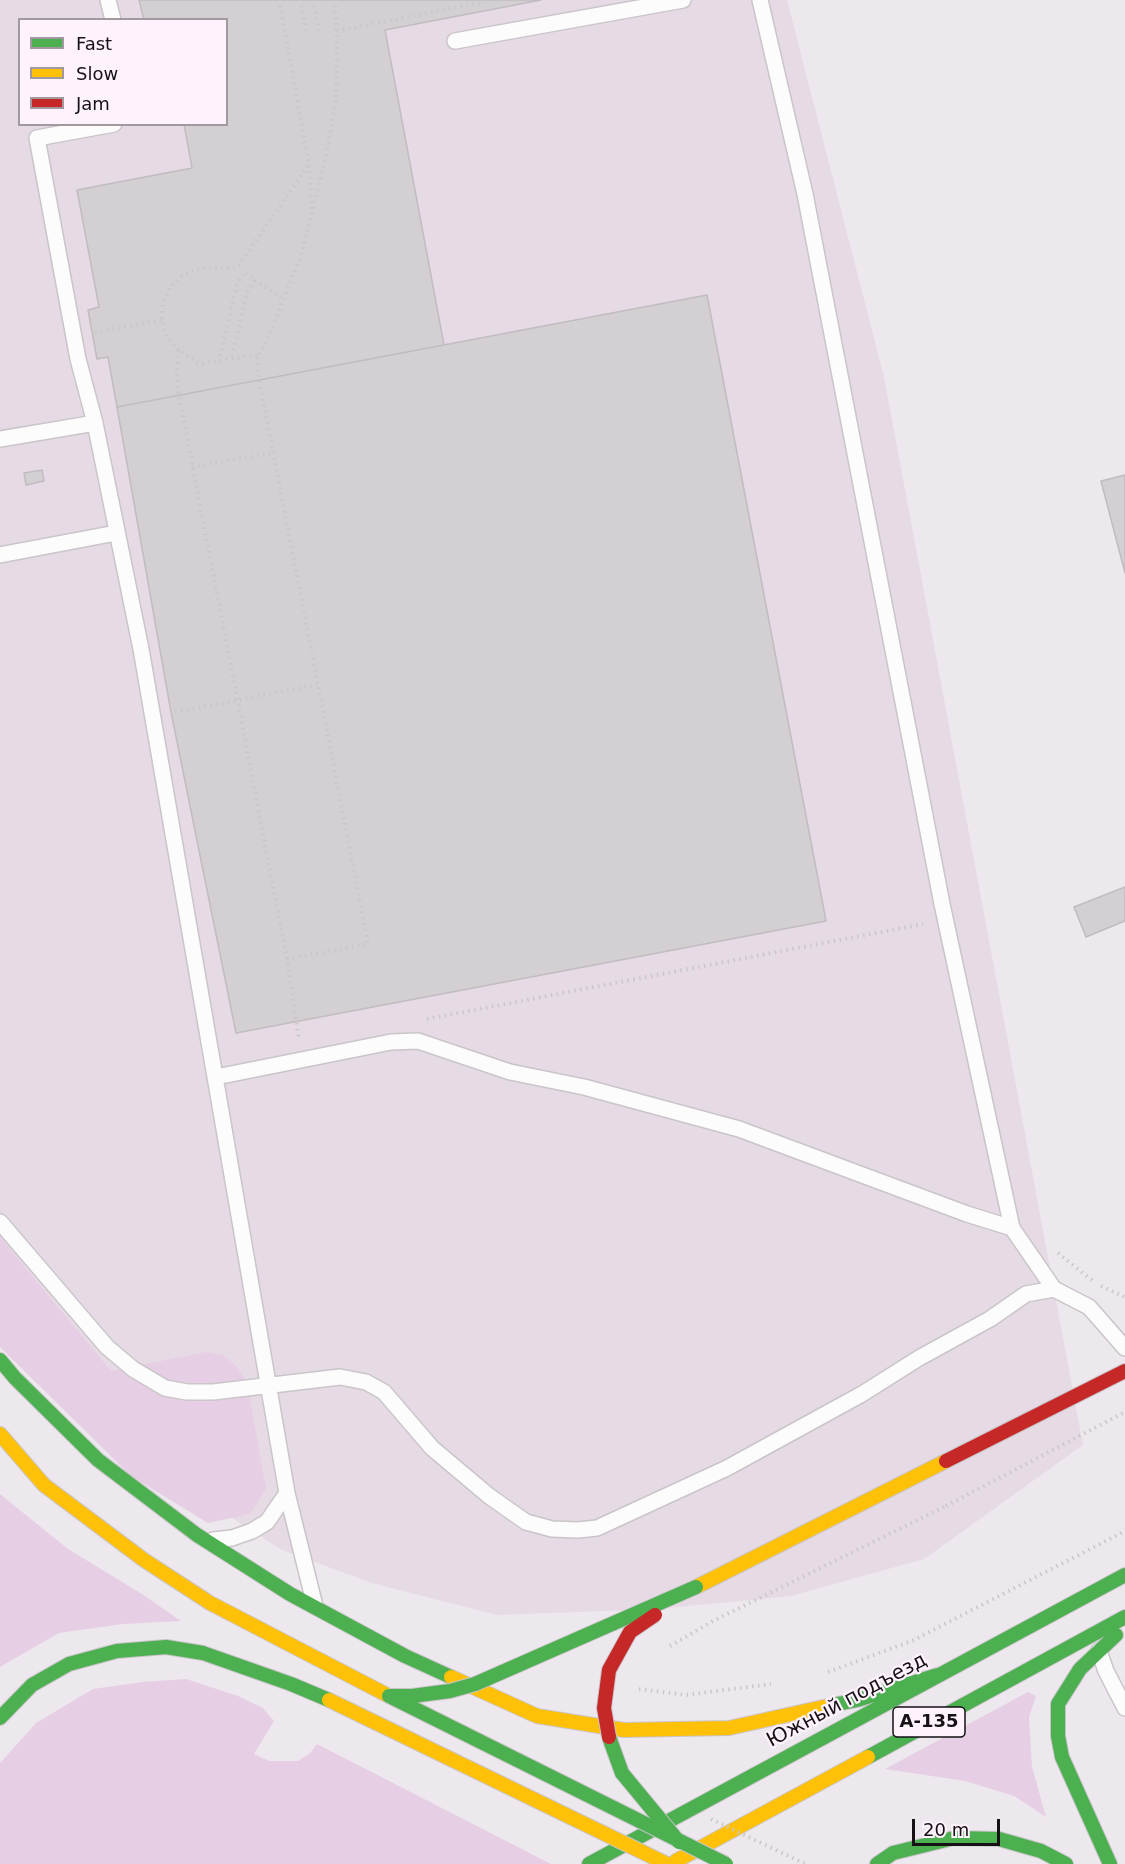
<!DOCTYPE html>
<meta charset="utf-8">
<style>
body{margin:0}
#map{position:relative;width:1125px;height:1864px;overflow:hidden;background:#ede8ed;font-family:"DejaVu Sans",sans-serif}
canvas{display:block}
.legend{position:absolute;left:18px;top:18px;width:210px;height:108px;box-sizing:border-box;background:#fef2fd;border:2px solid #a198a0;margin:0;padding:8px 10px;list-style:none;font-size:18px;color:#151114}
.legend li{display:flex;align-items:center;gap:12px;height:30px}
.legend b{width:30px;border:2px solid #a198a0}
.scale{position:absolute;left:912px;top:1819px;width:88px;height:27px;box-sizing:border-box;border:3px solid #151114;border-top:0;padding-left:8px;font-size:18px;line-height:21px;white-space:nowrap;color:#151114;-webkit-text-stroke:4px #fef2fd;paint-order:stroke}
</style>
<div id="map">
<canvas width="1125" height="1864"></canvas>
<ul class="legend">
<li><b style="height:8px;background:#4caf50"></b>Fast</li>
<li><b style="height:8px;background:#ffc107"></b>Slow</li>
<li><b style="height:8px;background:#c62828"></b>Jam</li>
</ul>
<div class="scale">20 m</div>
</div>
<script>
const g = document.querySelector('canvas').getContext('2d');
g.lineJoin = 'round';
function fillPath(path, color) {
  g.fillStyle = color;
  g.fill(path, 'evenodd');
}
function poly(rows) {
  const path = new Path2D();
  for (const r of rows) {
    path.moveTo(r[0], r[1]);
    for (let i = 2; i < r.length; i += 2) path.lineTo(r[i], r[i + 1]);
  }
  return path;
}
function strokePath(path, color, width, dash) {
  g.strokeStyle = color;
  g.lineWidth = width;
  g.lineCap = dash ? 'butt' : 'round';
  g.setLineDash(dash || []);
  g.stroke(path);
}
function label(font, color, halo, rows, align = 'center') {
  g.font = font + ' "DejaVu Sans",sans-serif';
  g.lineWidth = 4.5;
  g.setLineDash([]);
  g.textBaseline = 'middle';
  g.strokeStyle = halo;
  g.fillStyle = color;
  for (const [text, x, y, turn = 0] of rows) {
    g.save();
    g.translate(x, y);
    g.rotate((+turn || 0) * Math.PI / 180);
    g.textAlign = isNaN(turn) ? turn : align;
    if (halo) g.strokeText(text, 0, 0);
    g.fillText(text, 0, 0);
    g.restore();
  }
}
fillPath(poly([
 [0,0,787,0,884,377,1083,1445,924,1559,791,1596,657,1609,497,1615,372,1583,282,1550,238,1522,155,1462,0,1316],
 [20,20,226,20,226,124,20,124]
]), '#e6dae5');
fillPath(poly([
 [0,1237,111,1371,206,1352,223,1355,236,1366,247,1381,266,1489,250,1514,208,1523,131,1476,0,1347],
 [0,1494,68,1549,142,1594,181,1621,123,1624,59,1633,0,1667],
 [186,1679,238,1696,263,1708,274,1721,254,1754,269,1761,298,1761,310,1753,317,1744,551,1864,0,1864,0,1763,36,1723,93,1689,142,1682],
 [1028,1692,1036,1696,1029,1717,1032,1767,1046,1817,1014,1796,965,1781,885,1769]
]), '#e6cfe4');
const building = poly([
 [139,0,541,0,385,30,444,345,117,407,108,357,97,359,88,310,99,307,77,190,192,168,184,124,226,124,226,20,144,20,139,0],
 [707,295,826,921,236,1033,171,712,117,407,707,295],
 [42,470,44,481,26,485,24,473,42,470],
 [1125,475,1125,573,1101,481,1125,475],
 [1125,887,1125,921,1086,937,1074,907,1125,887]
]);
fillPath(building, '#d3cfd3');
strokePath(building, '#c0bcc0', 1.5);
const lane = poly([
 [108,0,113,20],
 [760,0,805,194,942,904,1012,1228,1054,1289],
 [455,41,683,0],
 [114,124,37,138,78,359,95,423,141,649,287,1493,315,1606],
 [0,439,95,423],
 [0,555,116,533],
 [216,1077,391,1042,418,1041,510,1072,584,1087,739,1129,967,1214,1012,1228],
 [0,1222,107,1347,133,1369,165,1388,187,1392,213,1392,340,1377,366,1382,384,1392,432,1448,489,1496,526,1522,552,1529,578,1530,597,1528,727,1468,862,1394,919,1358,990,1319,1026,1294,1054,1289,1089,1307,1125,1348],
 [213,1540,232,1538,252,1531,267,1522,287,1493],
 [1099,1651,1106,1671,1125,1708]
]);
const fast = poly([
 [0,1360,15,1378,98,1460,197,1535,290,1594,405,1656,451,1677],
 [828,1706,857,1700,938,1675],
 [0,1718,32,1685,69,1664,117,1651,166,1647,203,1653,291,1684,329,1700],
 [868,1757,1125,1617],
 [589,1864,1125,1575],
 [877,1864,893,1853,954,1838,999,1839,1041,1851,1066,1864],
 [1110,1864,1062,1757,1058,1736,1058,1704,1080,1669,1116,1635]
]);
const slow = poly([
 [0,1434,44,1485],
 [44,1485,144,1560,210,1603,389,1696],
 [696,1587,946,1461],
 [451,1677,537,1716,624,1730,729,1728,828,1706],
 [676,1861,868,1757]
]);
const jam = poly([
 [946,1461,1125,1371]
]);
strokePath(lane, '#c9c5c9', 18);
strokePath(fast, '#c9c5c9', 16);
strokePath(slow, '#c9c5c9', 16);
strokePath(jam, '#c9c5c9', 16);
strokePath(poly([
 [279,0,309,164,312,210],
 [300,0,307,35],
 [313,0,319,33],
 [337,31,492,0],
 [255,280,284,300],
 [95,333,162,320],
 [178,350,177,378,179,395,287,959,299,1039],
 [257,355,199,364,178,350,167,337,162,320,163,303,170,288,182,276,197,269,232,268,238,266,308,166],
 [220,356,237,284,245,272,255,280,247,292,232,356],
 [192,467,273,453],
 [175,712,317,685],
 [287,959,368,944,259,379,257,355,263,348,272,329,302,252,327,153,336,100,337,44,335,0],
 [427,1019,923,924],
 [1058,1253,1094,1282],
 [1101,1286,1125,1297],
 [946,1506,1125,1412],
 [828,1672,914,1640,1125,1531],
 [639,1689,686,1695,771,1684]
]), '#c9c8c9', 4, [1.5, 4.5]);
strokePath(lane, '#fcfcfc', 15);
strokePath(fast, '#4caf50', 14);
strokePath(slow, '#ffc107', 14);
strokePath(jam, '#c62828', 14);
const fastBridge = poly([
 [389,1696,726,1864],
 [389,1696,412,1696,450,1691,475,1684,696,1587],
 [609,1737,622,1773,679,1842]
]);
const slowBridge = poly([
 [329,1700,667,1864]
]);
const jamBridge = poly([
 [609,1737,604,1708,609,1670,630,1632,655,1615]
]);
strokePath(fastBridge, '#c9c5c9', 16, []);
strokePath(slowBridge, '#c9c5c9', 16, []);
strokePath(jamBridge, '#c9c5c9', 16, []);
strokePath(poly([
 [670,1646,713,1621,946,1506],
 [711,1819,805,1864]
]), '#c9c8c9', 4, [1.5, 4.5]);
strokePath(fastBridge, '#4caf50', 14);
strokePath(slowBridge, '#ffc107', 14);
strokePath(jamBridge, '#c62828', 14);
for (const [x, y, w] of [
 [929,1722,72]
]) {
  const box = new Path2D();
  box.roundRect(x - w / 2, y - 15, w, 30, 4.5);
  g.fillStyle = '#fef2fd';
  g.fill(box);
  strokePath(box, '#151114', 1.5);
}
label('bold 18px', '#151114', null, [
 ["А-135",929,1722]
]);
label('20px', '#151114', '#fef2fd', [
 ["Южный подъезд",847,1701,-28]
]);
</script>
